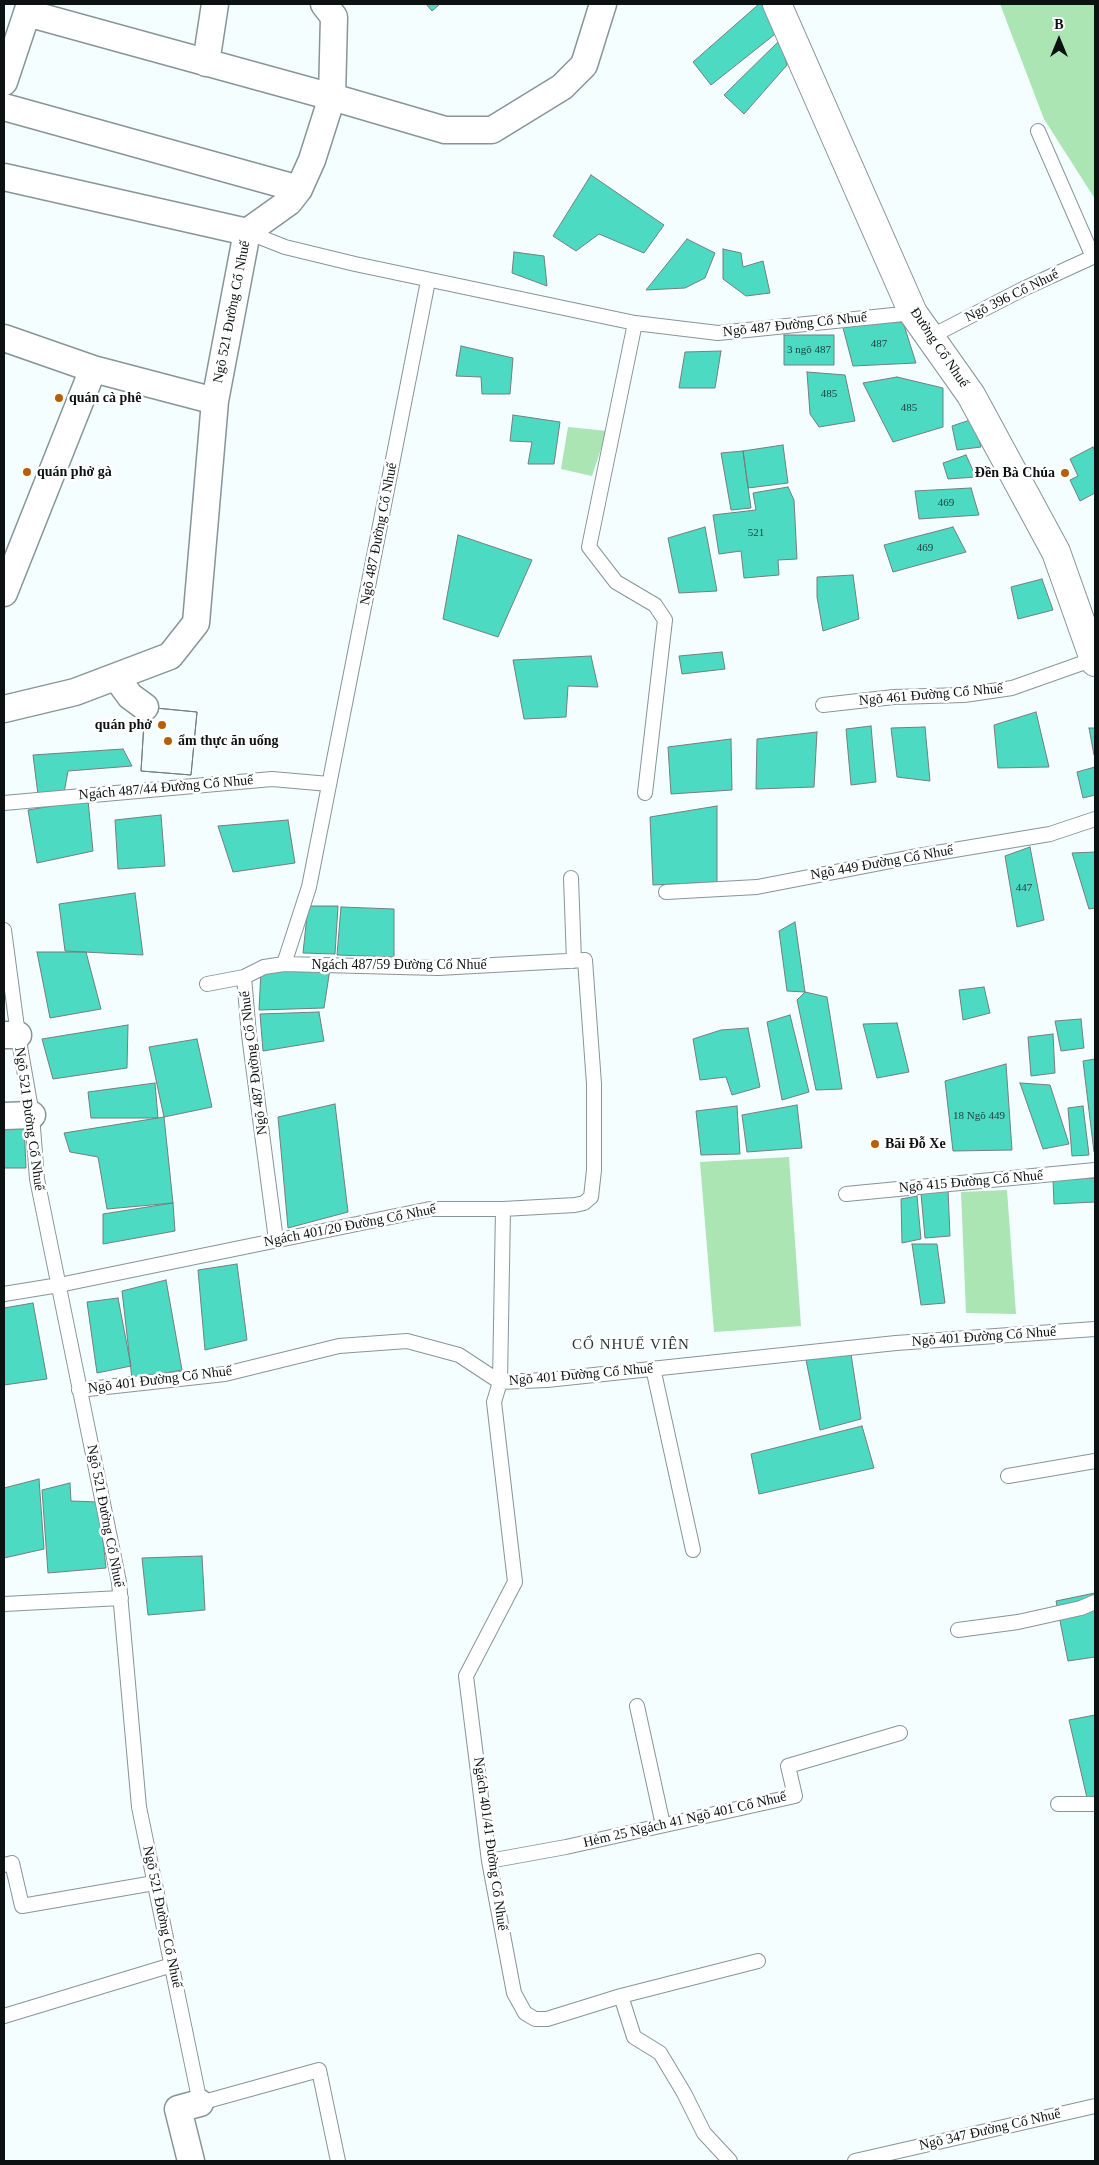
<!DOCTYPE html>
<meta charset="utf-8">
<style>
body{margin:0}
#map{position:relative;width:1099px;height:2165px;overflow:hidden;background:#f4fdff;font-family:Georgia,serif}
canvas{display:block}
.frame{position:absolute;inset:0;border:5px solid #0c1112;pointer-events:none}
.north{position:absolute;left:1034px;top:15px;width:50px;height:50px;-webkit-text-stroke:4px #fff;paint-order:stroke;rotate:0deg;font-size:14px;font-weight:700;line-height:20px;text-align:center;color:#0c1112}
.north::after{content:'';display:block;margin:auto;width:18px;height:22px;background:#0c1112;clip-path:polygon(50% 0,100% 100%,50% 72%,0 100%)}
</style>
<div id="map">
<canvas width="1099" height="2165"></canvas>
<div class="frame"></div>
<div class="north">B</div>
</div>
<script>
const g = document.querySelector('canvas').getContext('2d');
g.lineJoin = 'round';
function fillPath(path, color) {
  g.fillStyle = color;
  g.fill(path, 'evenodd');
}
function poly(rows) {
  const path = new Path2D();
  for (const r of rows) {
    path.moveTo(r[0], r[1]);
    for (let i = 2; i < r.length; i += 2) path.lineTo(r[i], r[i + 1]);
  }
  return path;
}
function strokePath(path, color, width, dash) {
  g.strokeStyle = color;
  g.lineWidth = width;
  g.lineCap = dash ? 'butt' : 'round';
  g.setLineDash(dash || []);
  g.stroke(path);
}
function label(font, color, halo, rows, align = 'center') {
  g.font = font + ' Georgia,serif';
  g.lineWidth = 5;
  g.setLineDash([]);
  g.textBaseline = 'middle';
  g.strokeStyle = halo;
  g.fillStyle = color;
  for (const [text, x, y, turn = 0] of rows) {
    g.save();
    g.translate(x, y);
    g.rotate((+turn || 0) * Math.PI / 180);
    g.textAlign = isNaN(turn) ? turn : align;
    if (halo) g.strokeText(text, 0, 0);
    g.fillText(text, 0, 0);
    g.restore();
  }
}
fillPath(poly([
 [1000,4,1095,4,1095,199,1044,119],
 [568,427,607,431,592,476,561,469],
 [789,1157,801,1326,714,1332,700,1162],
 [1007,1190,1016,1314,966,1313,961,1192]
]), '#aae5b3');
const building = poly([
 [426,4,440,4,432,11,426,4],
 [759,4,762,4,779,31,711,85,693,62,759,4],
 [780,40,787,65,744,114,724,95,780,40],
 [591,175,664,225,644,253,599,234,576,251,553,236,591,175],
 [687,239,715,253,705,278,685,288,646,290,687,239],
 [723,249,741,253,743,267,763,261,770,293,746,296,723,279,723,249],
 [514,252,544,256,547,286,512,273,514,252],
 [903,322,916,363,853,366,842,324,903,322],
 [784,335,834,335,834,365,784,365,784,335],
 [461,346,513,358,510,394,482,394,481,377,456,376,461,346],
 [721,351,715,388,679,388,685,352,721,351],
 [807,372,845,375,855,421,819,427,810,414,807,372],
 [897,377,943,388,943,427,893,442,863,383,897,377],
 [513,415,560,422,554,464,528,464,532,442,510,441,513,415],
 [973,419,981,447,957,450,952,426,973,419],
 [783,445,788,483,748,488,743,451,783,445],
 [1093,447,1095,451,1095,493,1080,501,1070,480,1078,476,1070,459,1093,447],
 [743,451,751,508,731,510,721,453,743,451],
 [966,455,976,477,948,479,943,463,966,455],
 [788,487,794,500,797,559,778,560,779,575,744,578,741,551,719,554,713,515,756,510,753,493,788,487],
 [971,488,979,515,919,519,915,491,971,488],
 [705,527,717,591,679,593,668,538,705,527],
 [953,527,966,552,893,572,884,545,953,527],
 [458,535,532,560,498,637,443,619,458,535],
 [853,575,859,619,823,631,817,597,817,577,853,575],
 [1042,579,1053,610,1018,619,1011,587,1042,579],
 [722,652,725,669,682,674,679,656,722,652],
 [591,656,598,687,568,686,566,717,524,719,513,660,591,656],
 [145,707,197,712,191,775,141,771,145,707],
 [145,707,197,712,191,775,141,771,145,707],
 [1036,712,1049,767,998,768,994,725,1036,712],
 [871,726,876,782,851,785,846,729,871,726],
 [925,727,930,781,897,777,891,728,925,727],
 [1089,728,1095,728,1095,755,1094,755,1089,728],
 [817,732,814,787,756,789,757,739,817,732],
 [731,739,732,790,671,794,668,747,731,739],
 [123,749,132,766,68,771,64,793,38,795,33,755,123,749],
 [1095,767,1095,795,1083,798,1077,772,1095,767],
 [88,800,93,851,37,863,28,810,88,800],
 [717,806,717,882,653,885,650,817,717,806],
 [161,815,165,866,118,869,115,820,161,815],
 [288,820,295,863,233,872,218,826,288,820],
 [1030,847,1044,920,1017,927,1005,856,1030,847],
 [1095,852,1095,908,1089,909,1072,853,1095,852],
 [135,893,143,955,65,951,59,904,135,893],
 [308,906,338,906,335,954,303,953,308,906],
 [341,907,394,909,394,957,337,955,341,907],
 [795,922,805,992,787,991,779,931,795,922],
 [37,952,86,952,101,1009,50,1018,37,952],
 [330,969,324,1008,259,1010,261,971,330,969],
 [984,987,990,1013,963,1020,959,990,984,987],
 [805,992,827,997,842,1089,816,1090,797,1000,805,992],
 [319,1012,324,1041,263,1051,260,1014,319,1012],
 [790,1015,809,1092,782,1100,767,1022,790,1015],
 [1081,1019,1084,1048,1061,1051,1055,1021,1081,1019],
 [897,1023,909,1072,877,1078,863,1024,897,1023],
 [128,1025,127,1068,53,1079,42,1039,128,1025],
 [748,1028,760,1087,732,1095,726,1077,700,1080,693,1039,721,1030,748,1028],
 [1053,1034,1055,1073,1031,1076,1028,1037,1053,1034],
 [197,1039,212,1107,164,1117,149,1047,197,1039],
 [1095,1059,1095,1152,1094,1152,1083,1061,1095,1059],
 [1006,1064,1012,1150,953,1151,945,1081,1006,1064],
 [155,1083,158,1118,91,1118,88,1092,155,1083],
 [1020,1083,1050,1085,1069,1144,1043,1149,1020,1083],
 [335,1104,348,1212,288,1228,278,1117,335,1104],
 [797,1105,802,1148,747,1152,742,1115,797,1105],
 [737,1106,740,1154,701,1155,696,1111,737,1106],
 [1083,1106,1089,1155,1072,1156,1068,1108,1083,1106],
 [164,1117,173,1203,107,1209,98,1157,70,1152,64,1133,164,1117],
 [4,1122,24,1122,26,1168,4,1168,4,1122],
 [1095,1178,1095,1202,1054,1204,1053,1180,1095,1178],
 [948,1189,950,1236,925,1238,921,1194,948,1189],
 [917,1196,921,1239,902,1243,901,1199,917,1196],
 [173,1203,175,1231,103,1244,103,1214,173,1203],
 [912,1244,937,1244,945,1303,921,1305,912,1244],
 [237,1264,247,1340,205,1350,198,1270,237,1264],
 [166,1280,182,1370,132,1379,122,1291,166,1280],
 [118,1298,131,1366,97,1373,87,1302,118,1298],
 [33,1303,47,1379,4,1385,4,1308,33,1303],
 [851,1354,861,1419,820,1430,806,1360,851,1354],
 [862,1426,874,1468,759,1494,751,1454,862,1426],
 [39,1479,44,1549,4,1558,4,1488,39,1479],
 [70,1483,71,1501,99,1502,106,1568,48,1573,42,1490,70,1483],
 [202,1556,205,1610,148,1615,142,1558,202,1556],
 [1095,1593,1095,1657,1068,1661,1056,1601,1095,1593],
 [1095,1715,1095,1797,1087,1798,1069,1720,1095,1715]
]);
fillPath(building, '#4cdac3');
strokePath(building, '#737f7c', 1);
const service = poly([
 [1038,131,1093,257],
 [247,232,285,247,355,264,635,323,718,333,913,313],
 [635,323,589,547,616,582,655,605,665,620,645,793],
 [930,337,1023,289,1095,256],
 [823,705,894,697,964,695,1012,688,1094,659],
 [4,803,272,779,329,784],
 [571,878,574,961],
 [666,892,757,887,912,857,1050,834,1095,819],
 [4,930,18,1035,32,1115,37,1179,119,1582,139,1807,200,2103,319,2070,338,2161],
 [207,984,244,977],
 [846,1194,1095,1170],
 [503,1209,500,1382,494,1402,515,1582,466,1676,489,1861,514,1993,525,2013,535,2019,547,2019,621,1996,758,1961],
 [276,1240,249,1035,244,977,264,967,284,964,309,887,428,281],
 [4,1294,59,1285,430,1209,503,1209,575,1205,584,1203,591,1197,594,1170,594,1084,585,960,438,968,284,964],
 [653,1368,693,1550],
 [79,1390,225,1374,339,1346,407,1341,459,1355,500,1382,547,1380,896,1343,1095,1329],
 [1008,1476,1095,1461],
 [4,1604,121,1598],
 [958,1630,1018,1622,1081,1608,1095,1602],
 [637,1706,663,1825],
 [1058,1804,1095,1804],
 [489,1861,566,1847,795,1796,788,1766,900,1733],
 [4,1865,12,1863,22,1906,154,1883],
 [621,1996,634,2037,660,2053,684,2093,704,2133,730,2161],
 [4,2016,172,1965],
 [855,2161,1095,2106]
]);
const minor = poly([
 [27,13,332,97,445,130,492,130,562,87,584,65,603,4],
 [206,63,215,4],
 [4,82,30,4],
 [4,107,299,189],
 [4,177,247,232],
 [4,338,93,369,215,401],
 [4,593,93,369],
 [116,677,130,696,145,707],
 [4,709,75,692,170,656,196,623,215,401,247,232,289,202,299,189,312,160,332,97,334,17,324,4],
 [4,1035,18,1035],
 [4,1116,32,1115],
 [191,2161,178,2109,200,2103]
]);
const secondary = poly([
 [777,4,913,313,971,395,1056,552,1095,662]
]);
strokePath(service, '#879597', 16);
strokePath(minor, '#879597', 29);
strokePath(secondary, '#879597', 30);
strokePath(service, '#fff', 14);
strokePath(minor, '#fff', 26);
strokePath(secondary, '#fff', 28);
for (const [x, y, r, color] of [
 [59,398,5,"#b95e00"],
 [27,472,5,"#b95e00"],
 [1065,473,5,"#b95e00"],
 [162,725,5,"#b95e00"],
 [168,741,5,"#b95e00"],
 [875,1144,5,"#b95e00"]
]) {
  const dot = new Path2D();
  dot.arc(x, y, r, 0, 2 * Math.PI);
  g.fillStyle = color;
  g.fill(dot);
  strokePath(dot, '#fff', 2);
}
label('11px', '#1c433e', null, [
 ["487",879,344],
 ["3 ngõ 487",809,350],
 ["485",829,394],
 ["485",909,408],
 ["469",946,503],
 ["521",756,533],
 ["469",925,548],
 ["447",1024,888],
 ["18 Ngõ 449",979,1116]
]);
label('14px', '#0c1112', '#fff', [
 ["Ngõ 396 Cổ Nhuế",1012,296,-26],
 ["Ngõ 521 Đường Cổ Nhuế",232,312,-79],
 ["Ngõ 487 Đường Cổ Nhuế",795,325,-6],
 ["Đường Cổ Nhuế",939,348,56],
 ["Ngõ 487 Đường Cổ Nhuế",379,534,-79],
 ["Ngõ 461 Đường Cổ Nhuế",931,695,-5],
 ["Ngách 487/44 Đường Cổ Nhuế",166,788,-5],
 ["Ngõ 449 Đường Cổ Nhuế",882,863,-10],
 ["Ngách 487/59 Đường Cổ Nhuế",399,965],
 ["Ngõ 487 Đường Cổ Nhuế",254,1063,-97],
 ["Ngõ 521 Đường Cổ Nhuế",29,1119,82],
 ["Ngõ 415 Đường Cổ Nhuế",971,1182,-5],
 ["Ngách 401/20 Đường Cổ Nhuế",350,1226,-11],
 ["Ngõ 401 Đường Cổ Nhuế",984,1337,-4],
 ["Ngõ 401 Đường Cổ Nhuế",581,1375,-5],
 ["Ngõ 401 Đường Cổ Nhuế",160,1380,-7],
 ["Ngõ 521 Đường Cổ Nhuế",105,1516,79],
 ["Hẻm 25 Ngách 41 Ngõ 401 Cổ Nhuế",685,1820,-13],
 ["Ngách 401/41 Đường Cổ Nhuế",490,1844,82],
 ["Ngõ 521 Đường Cổ Nhuế",162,1917,78],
 ["Ngõ 347 Đường Cổ Nhuế",990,2130,-13]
]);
label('bold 14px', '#0c1112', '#fff', [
 ["quán cà phê",69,398],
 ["quán phở gà",37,472],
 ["Đền Bà Chúa",1055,473,"right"],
 ["quán phở",152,725,"right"],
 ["ẩm thực ăn uống",178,741],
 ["Bãi Đỗ Xe",885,1144]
], 'left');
g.letterSpacing = '1px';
label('15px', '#293537', '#fff', [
 ["CỔ NHUẾ VIÊN",631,1345]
]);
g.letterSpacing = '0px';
</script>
